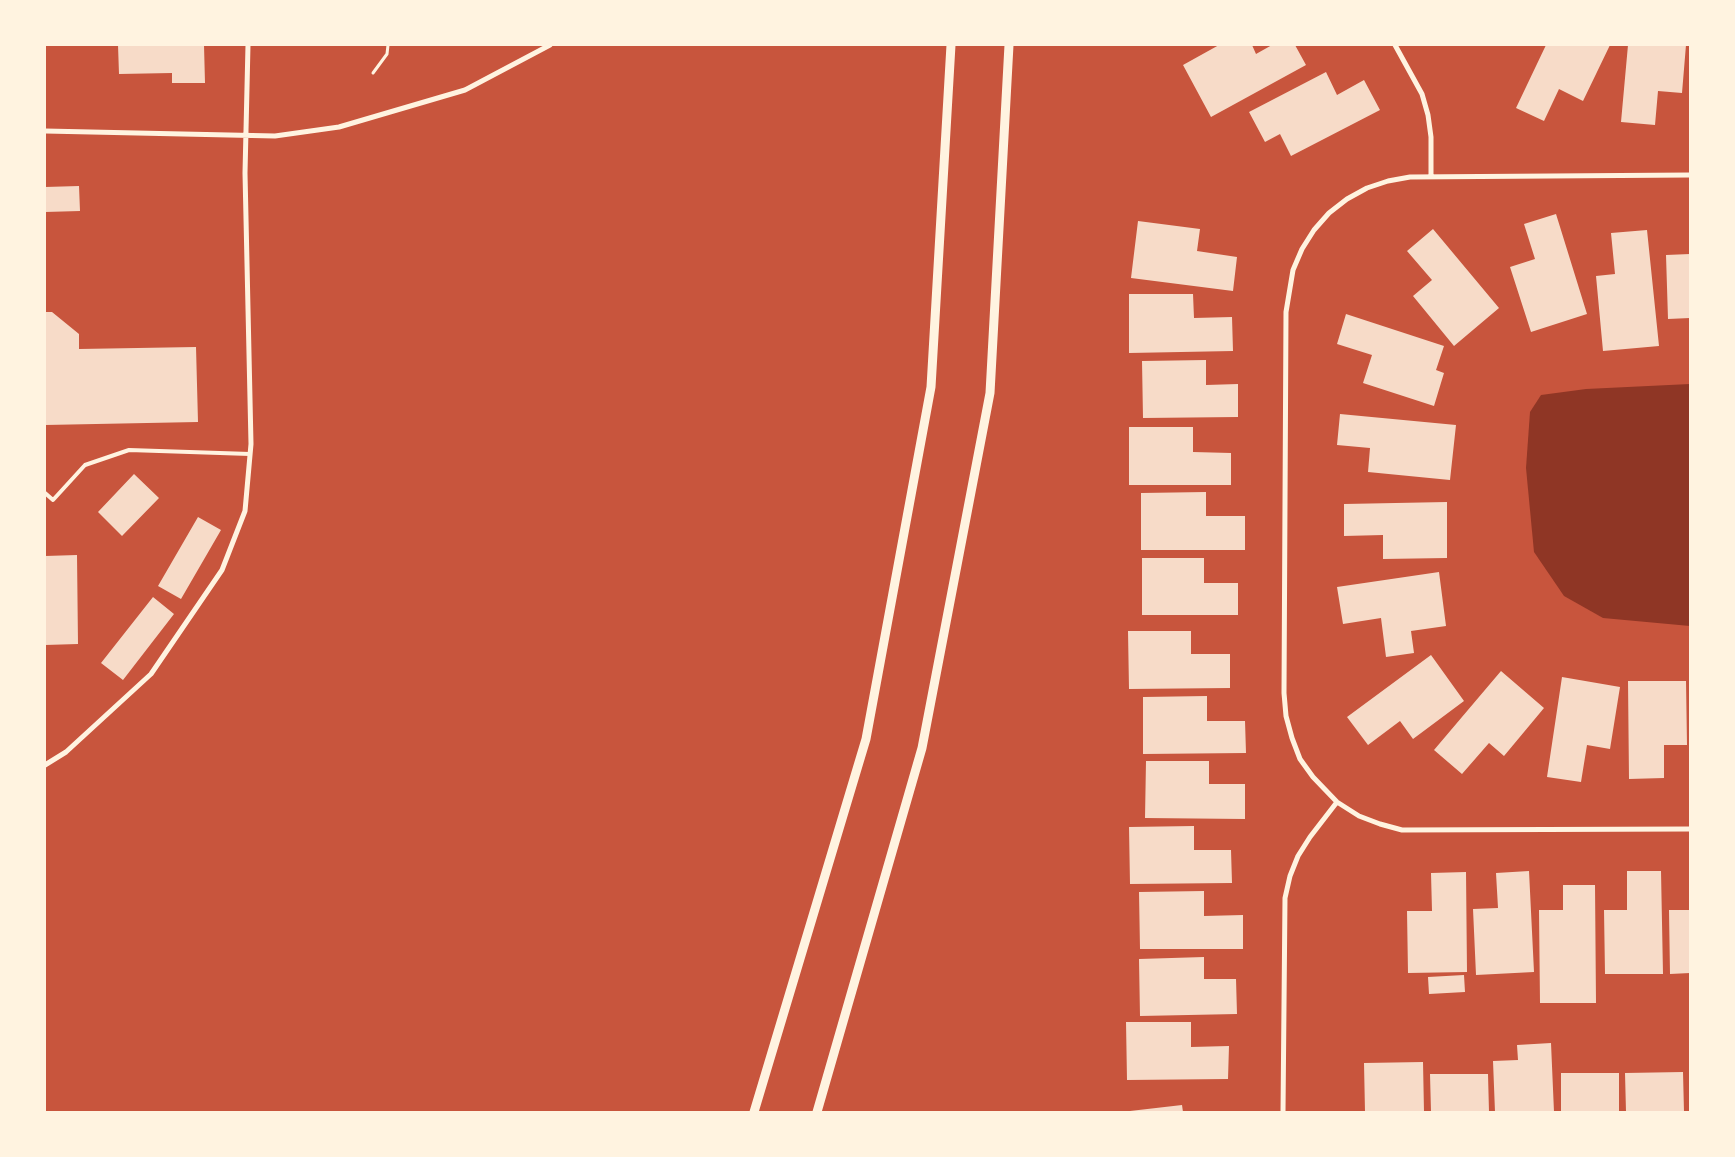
<!DOCTYPE html>
<style>
body{margin:0}
#map{position:relative;width:1735px;height:1157px;overflow:hidden;background:#c8553d;font-family:"Varela Round",sans-serif}
canvas{display:block}
.frame{position:absolute;inset:0;border:46px solid #fff3e0;pointer-events:none}
</style>
<div id="map">
<canvas width="1735" height="1157"></canvas>
<div class="frame"></div>
</div>
<script>
const g = document.querySelector('canvas').getContext('2d');
g.lineJoin = 'round';
function fillPath(path, color) {
  g.fillStyle = color;
  g.fill(path, 'evenodd');
}
function poly(rows) {
  const path = new Path2D();
  for (const r of rows) {
    path.moveTo(r[0], r[1]);
    for (let i = 2; i < r.length; i += 2) path.lineTo(r[i], r[i + 1]);
  }
  return path;
}
function strokePath(path, color, width, dash) {
  g.strokeStyle = color;
  g.lineWidth = width;
  g.lineCap = dash ? 'butt' : 'round';
  g.setLineDash(dash || []);
  g.stroke(path);
}
fillPath(poly([
 [1690,384,1690,626,1603,618,1564,596,1534,552,1526,468,1530,412,1541,395,1586,389]
]), '#8f3625');
fillPath(poly([
 [118,45,204,45,205,83,172,83,172,73,119,74],
 [1219,45,1252,45,1256,54,1272,45,1295,45,1306,65,1211,117,1183,65],
 [1546,45,1610,45,1583,101,1559,89,1544,121,1516,108],
 [1628,45,1686,45,1682,93,1658,91,1655,125,1621,122],
 [1326,72,1337,95,1364,80,1380,110,1291,156,1280,134,1265,142,1249,112],
 [79,186,80,211,45,212,45,187],
 [1556,214,1587,314,1531,332,1510,267,1535,259,1524,224],
 [1138,221,1200,229,1197,251,1237,257,1233,291,1131,278],
 [1433,229,1499,308,1454,346,1413,296,1432,280,1407,251],
 [1647,230,1659,346,1603,351,1596,276,1615,274,1611,233],
 [1690,254,1690,318,1668,319,1666,255],
 [1129,294,1193,294,1194,318,1232,317,1233,351,1129,353],
 [45,312,52,312,79,334,79,349,196,347,198,422,45,425],
 [1346,314,1444,346,1436,370,1444,373,1434,406,1363,383,1372,355,1337,344],
 [1206,360,1206,385,1238,384,1238,417,1143,418,1142,361],
 [1340,414,1456,425,1450,480,1368,472,1370,448,1337,445],
 [1129,427,1193,427,1193,452,1231,453,1231,485,1129,485],
 [134,474,159,498,122,536,98,512],
 [1206,492,1206,516,1245,516,1245,550,1141,550,1141,493],
 [1447,502,1447,558,1383,559,1383,535,1344,536,1344,504],
 [198,517,221,530,181,599,158,586],
 [77,555,78,644,45,645,45,556],
 [1142,558,1204,558,1204,583,1238,583,1238,615,1142,615],
 [1439,572,1446,626,1411,631,1414,653,1386,657,1381,618,1343,624,1337,587],
 [153,597,174,614,123,680,101,663],
 [1128,631,1191,631,1191,654,1230,654,1230,688,1129,689],
 [1431,655,1464,701,1413,739,1400,721,1368,745,1347,717],
 [1501,671,1544,708,1504,756,1489,743,1462,774,1434,750],
 [1562,677,1620,687,1610,749,1587,745,1581,782,1547,777],
 [1628,681,1686,681,1687,745,1664,745,1664,778,1629,779],
 [1207,696,1207,721,1245,721,1246,753,1143,754,1143,697],
 [1146,761,1209,761,1209,784,1245,784,1245,819,1145,818],
 [1194,826,1194,850,1231,850,1232,883,1130,884,1129,827],
 [1529,871,1534,972,1476,975,1473,909,1498,908,1496,873],
 [1627,871,1661,871,1663,974,1605,974,1604,910,1627,910],
 [1466,872,1467,972,1408,973,1407,911,1432,911,1431,873],
 [1563,885,1595,885,1596,1003,1540,1003,1539,910,1563,910],
 [1204,891,1204,916,1243,915,1243,949,1140,949,1139,892],
 [1669,910,1690,910,1690,973,1670,974],
 [1204,957,1204,979,1236,979,1237,1014,1140,1016,1139,959],
 [1464,975,1465,992,1429,994,1428,977],
 [1126,1022,1191,1022,1191,1047,1229,1046,1228,1079,1127,1080],
 [1551,1043,1554,1112,1495,1112,1493,1061,1518,1060,1517,1045],
 [1423,1062,1424,1112,1365,1112,1364,1063],
 [1683,1072,1684,1112,1626,1112,1625,1073],
 [1561,1073,1619,1073,1619,1112,1561,1112],
 [1430,1074,1488,1074,1489,1112,1431,1112],
 [1182,1105,1183,1112,1130,1112,1130,1111]
]), '#f7dbc8');
strokePath(poly([
 [373,73,387,54,388,45]
]), '#fff3e0', 3);
strokePath(poly([
 [45,493,53,500,85,465,129,450,250,454]
]), '#fff3e0', 4);
strokePath(poly([
 [1395,45,1422,94,1428,115,1431,137,1431,176],
 [45,131,275,136,339,127,465,90,550,45],
 [1690,175,1410,177,1388,181,1367,188,1347,199,1329,213,1314,230,1302,249,1293,270,1286,312,1284,693,1286,716,1292,738,1300,759,1313,777,1337,802,1359,816,1380,824,1402,830,1690,829],
 [45,765,66,752,151,674,222,570,245,511,251,444,245,173,248,45],
 [1283,1112,1285,898,1290,876,1298,856,1310,837,1337,802]
]), '#fff3e0', 5);
strokePath(poly([
 [754,1112,866,739,931,387,951,45],
 [817,1112,922,748,990,393,1009,45]
]), '#fff3e0', 9);
</script>
